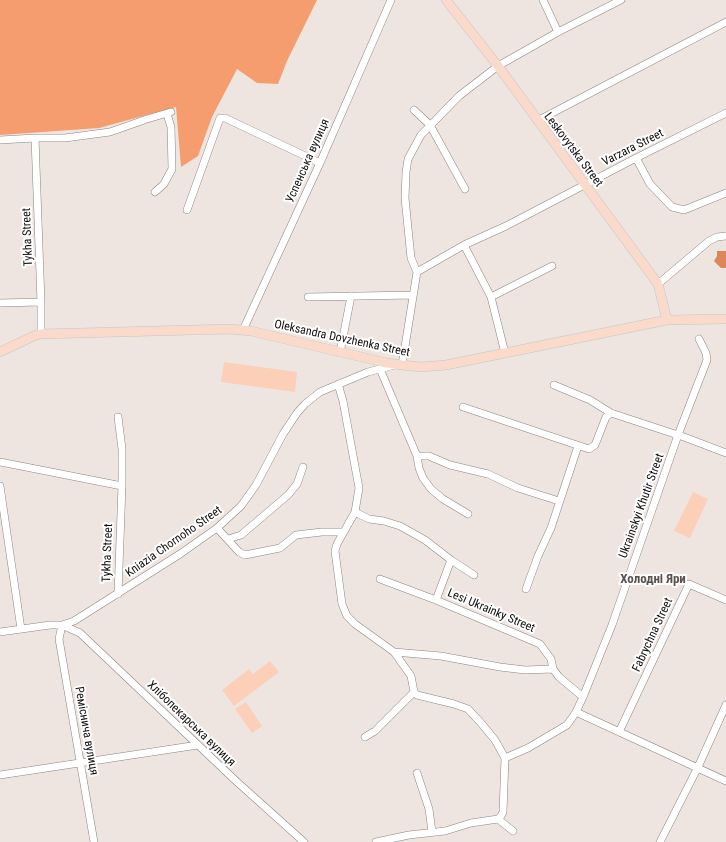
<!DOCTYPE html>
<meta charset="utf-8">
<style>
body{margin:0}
canvas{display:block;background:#eee5e1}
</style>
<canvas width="726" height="842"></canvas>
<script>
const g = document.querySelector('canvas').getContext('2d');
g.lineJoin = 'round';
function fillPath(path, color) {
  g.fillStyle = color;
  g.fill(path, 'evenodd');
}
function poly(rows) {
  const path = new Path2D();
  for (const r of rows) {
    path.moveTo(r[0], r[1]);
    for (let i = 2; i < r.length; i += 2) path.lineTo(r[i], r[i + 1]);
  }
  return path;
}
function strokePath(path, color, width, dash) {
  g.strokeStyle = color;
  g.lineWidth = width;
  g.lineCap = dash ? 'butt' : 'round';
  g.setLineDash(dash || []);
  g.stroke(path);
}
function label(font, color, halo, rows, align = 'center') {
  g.font = font + ' "Roboto Condensed",sans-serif';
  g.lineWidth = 4;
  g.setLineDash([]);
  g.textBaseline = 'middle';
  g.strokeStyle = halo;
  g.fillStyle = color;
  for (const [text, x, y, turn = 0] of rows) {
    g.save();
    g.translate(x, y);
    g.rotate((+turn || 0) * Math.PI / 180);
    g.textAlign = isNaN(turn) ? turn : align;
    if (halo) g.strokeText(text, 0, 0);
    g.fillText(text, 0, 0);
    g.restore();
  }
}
fillPath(poly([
 [224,362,297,372,295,392,221,382],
 [693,492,708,499,690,538,674,531],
 [270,661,279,672,234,706,222,690,249,669,253,674],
 [246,702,262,726,252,733,235,709]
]), '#fccfb9');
fillPath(poly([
 [0,0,317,0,287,61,278,84,257,83,237,69,212,117,198,156,181,167,176,107,99,128,0,135]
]), '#f69d70');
fillPath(poly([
 [717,251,726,251,726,268,721,268,714,261,717,256]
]), '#dc865a');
const minor = poly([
 [543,0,558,32],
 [414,110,430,125,465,189],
 [537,121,726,22],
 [35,138,41,302,41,334],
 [0,140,35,138,65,138,110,132,147,119,171,112],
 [636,158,650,184,672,207,684,210,726,193],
 [155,192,164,184,172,169,171,127,167,114],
 [187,210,220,118,225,118,320,163],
 [464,245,491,297,505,353],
 [417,272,464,245,506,226,636,158,726,113],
 [658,284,709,241,717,237,726,236],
 [308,297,412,295],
 [491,297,552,266],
 [0,303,41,302],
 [243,330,320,163,391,0],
 [340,353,351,296],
 [402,365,417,272,411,258,405,198,406,172,408,159,421,135,459,96,498,66,558,32,621,0],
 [380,369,417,456,419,468,423,478,431,489,443,499,468,514],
 [338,384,343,401,359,488,355,512,337,544,335,551,342,604,347,616,355,624,394,652,411,676,414,692,417,695,454,704,468,709,481,723,495,740,505,758,503,812,501,816,498,819],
 [554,385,590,400,611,413,684,437,726,453],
 [463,407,589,449,595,445,606,417,611,413],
 [417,456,429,456,450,465,488,474,518,488,559,501],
 [0,462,122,486],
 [0,486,21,629],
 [355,512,369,519,384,521,400,526,425,540,451,560,436,600],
 [217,528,239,552,245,555,280,548,296,535,322,532,343,532],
 [228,539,241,535,288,495,297,484,303,467],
 [451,560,474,575],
 [380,579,436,600,540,644,551,659,553,669,559,677,583,697],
 [526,589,538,556,551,528,578,446],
 [118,594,122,486,122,449,118,417],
 [0,632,50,625,62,625,74,621,180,554,217,528,241,506,256,485,283,434,297,413,305,404,320,392,368,372,395,365],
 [394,652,441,656,500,667,525,670,553,669],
 [576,712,726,781],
 [619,732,689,584,726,600],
 [365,737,375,731,414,692],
 [505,758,528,748,567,725,576,712,583,697,612,625,678,435,707,360,706,353,699,339],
 [417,773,429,809,432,832],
 [0,775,198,745],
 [94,842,59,639,62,625,80,633,236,781,304,842],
 [376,842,409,835,445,831,471,823,498,819,513,831],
 [660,842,698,767,726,705]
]);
const major = poly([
 [446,0,498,66,658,284,667,320],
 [0,352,36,335,41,334,230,329,251,331,387,363,402,365,421,367,446,365,667,320,726,319]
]);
strokePath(minor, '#8c8480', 8);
strokePath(major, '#c6c5c5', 10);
strokePath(minor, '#fff', 7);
strokePath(major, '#fadaca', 9);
label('12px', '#120f0e', '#fff', [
 ["Varzara Street",633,148,-27],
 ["Leskovytska Street",573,150,53],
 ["Успенська вулиця",308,161,-66],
 ["Tykha Street",28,237,-92],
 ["Oleksandra Dovzhenka Street",342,339,12],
 ["Ukrainskyi Khutir Street",642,506,-70],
 ["Kniazia Chornoho Street",174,542,-35],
 ["Tykha Street",108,553,-88],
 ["Lesi Ukrainky Street",491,611,23],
 ["Fabrychna Street",653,635,-65],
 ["Хлібопекарська вулиця",191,724,44],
 ["Реміснича вулиця",86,731,80]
]);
label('bold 13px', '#5a524f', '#fff', [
 ["Холодні Яри",653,580]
]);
</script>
